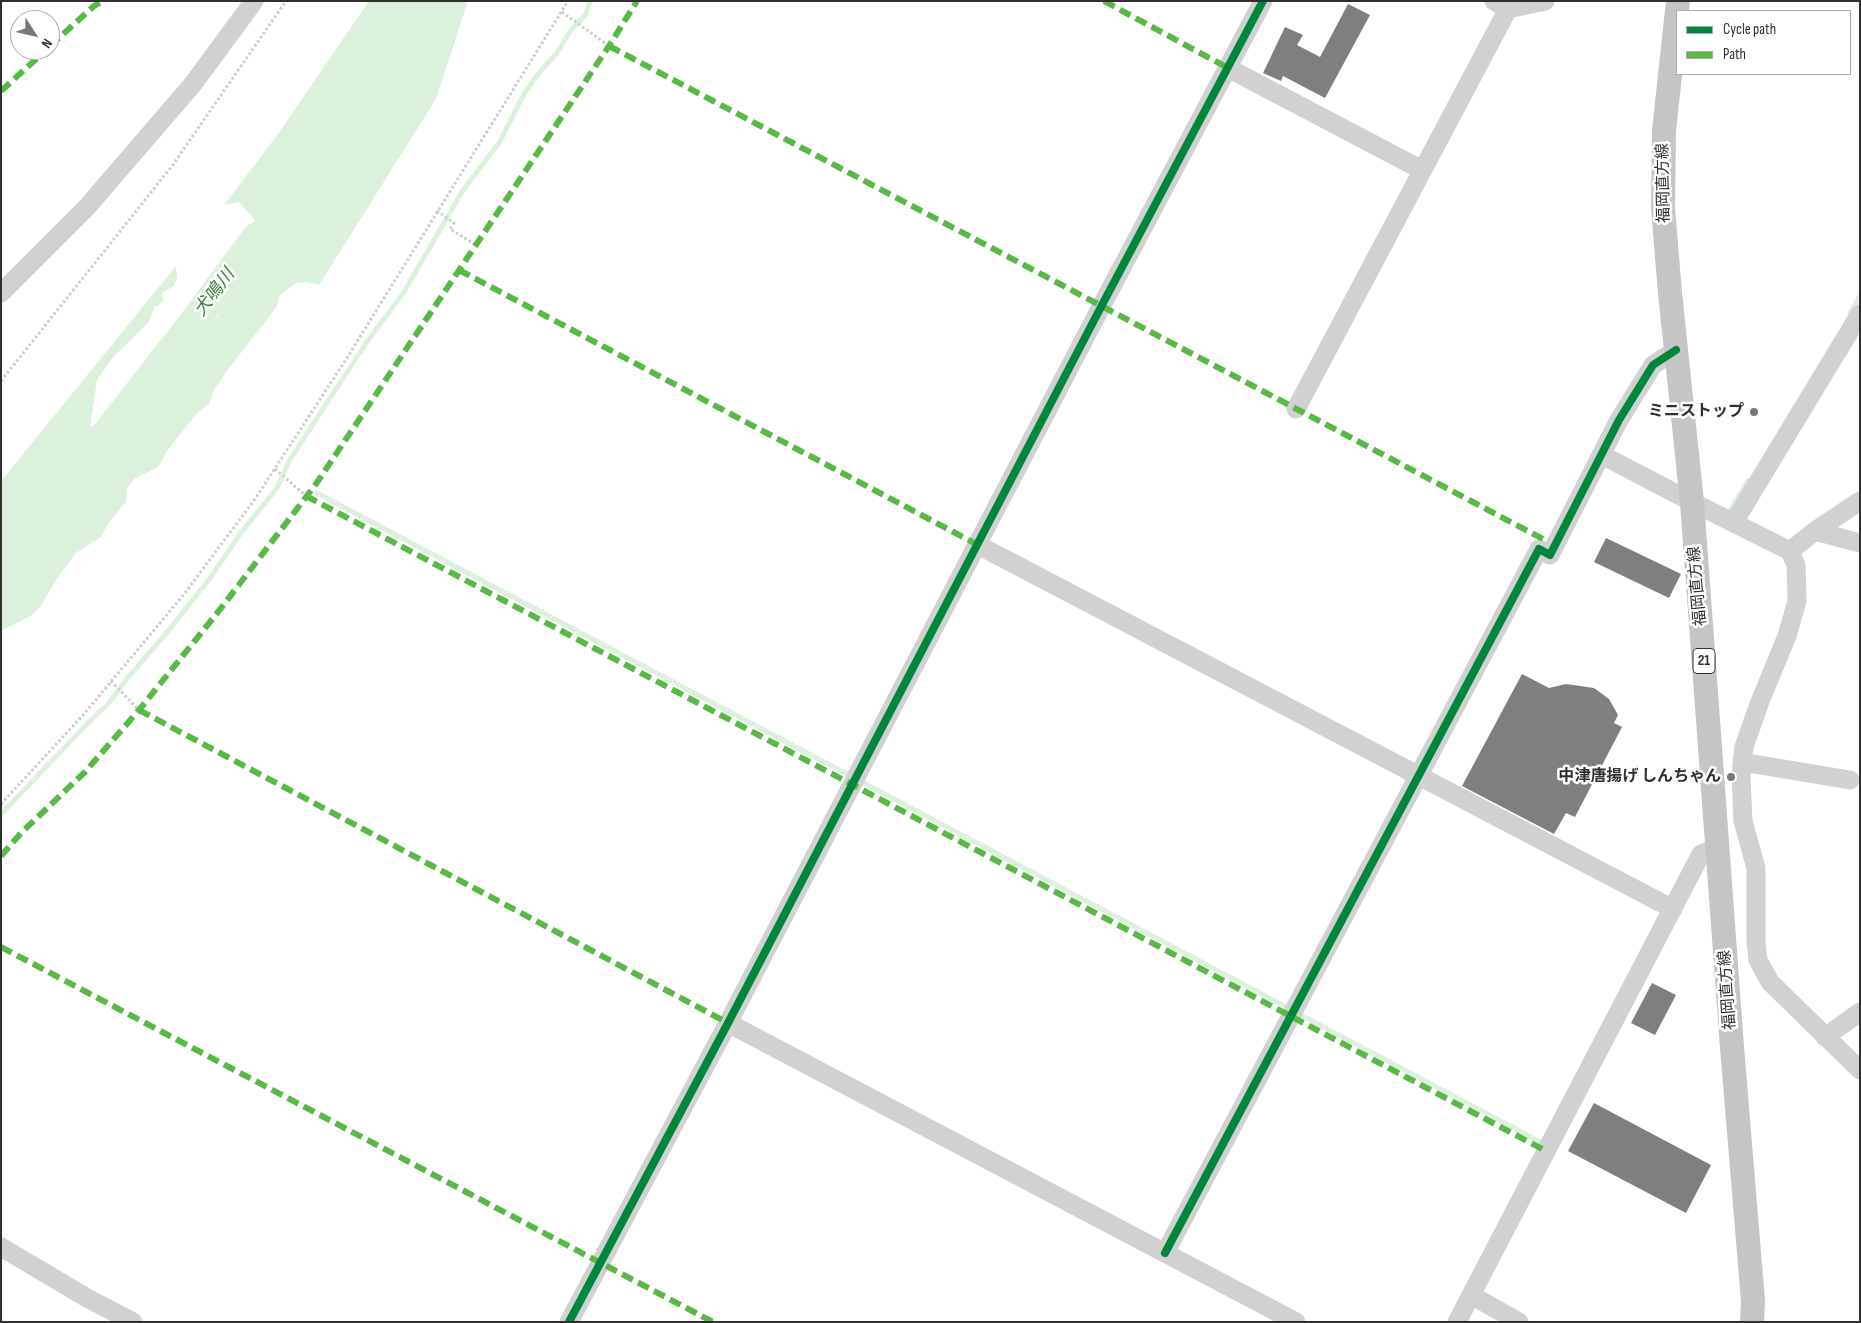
<!DOCTYPE html>
<meta charset="utf-8">
<style>
body{margin:0}
#map{position:relative;width:1861px;height:1323px;overflow:hidden;background:#fff;font-family:"Sofia Sans Condensed",sans-serif}
canvas{display:block}
.frame{position:absolute;inset:0;border:2px solid #2f2f2f;pointer-events:none}
.legend{position:absolute;left:1676px;top:10px;width:175px;height:65px;box-sizing:border-box;background:#fff;border:1px solid #acacac;margin:0;padding:6px 9px;list-style:none;font-size:15px;color:#2f2f2f}
.legend li{display:flex;align-items:center;gap:10px;height:25px}
.legend b{width:25px;border:1px solid #acacac}
.north{position:absolute;left:10px;top:10px;width:50px;height:50px;box-sizing:border-box;background:#fff;border:1px solid #acacac;border-radius:50%;rotate:125deg;font-size:14px;font-weight:700;line-height:20px;text-align:center;color:#2f2f2f}
.north::after{content:'';display:block;margin:auto;width:18px;height:22px;background:#787878;clip-path:polygon(50% 0,100% 100%,50% 72%,0 100%)}
</style>
<div id="map">
<canvas width="1861" height="1323"></canvas>
<div class="frame"></div>
<ul class="legend">
<li><b style="height:6px;background:#00873e"></b>Cycle path</li>
<li><b style="height:6px;background:#58b947"></b>Path</li>
</ul>
<div class="north">N</div>
</div>
<script>
const g = document.querySelector('canvas').getContext('2d');
g.lineJoin = 'round';
function fillPath(path, color) {
  g.fillStyle = color;
  g.fill(path, 'evenodd');
}
function poly(rows) {
  const path = new Path2D();
  for (const r of rows) {
    path.moveTo(r[0], r[1]);
    for (let i = 2; i < r.length; i += 2) path.lineTo(r[i], r[i + 1]);
  }
  return path;
}
function strokePath(path, color, width, dash) {
  g.strokeStyle = color;
  g.lineWidth = width;
  g.lineCap = dash ? 'butt' : 'round';
  g.setLineDash(dash || []);
  g.stroke(path);
}
function label(font, color, halo, rows, align = 'center') {
  g.font = font + ' "Sofia Sans Condensed","Noto Sans JP",sans-serif';
  g.lineWidth = 5;
  g.setLineDash([]);
  g.textBaseline = 'middle';
  g.strokeStyle = halo;
  g.fillStyle = color;
  for (const [text, x, y, turn = 0] of rows) {
    g.save();
    g.translate(x, y);
    g.rotate((+turn || 0) * Math.PI / 180);
    g.textAlign = isNaN(turn) ? turn : align;
    if (halo) g.strokeText(text, 0, 0);
    g.fillText(text, 0, 0);
    g.restore();
  }
}
fillPath(poly([
 [369,1,468,1,436,99,319,285,307,282,296,283,280,295,276,308,226,372,214,390,209,404,197,413,167,451,158,467,134,479,127,489,126,502,110,521,101,537,76,553,58,577,40,607,31,616,1,631,1,481,176,266,177,278,174,286,162,293,163,302,155,307,148,323,114,356,97,380,90,427,97,424,113,413,131,415,140,411,148,400,164,370,174,367,218,316,226,301,237,248,253,227,255,220,239,202,224,205,278,134]
]), '#dbf1db');
strokePath(poly([
 [1850,313,1860,296],
 [317,493,1290,1009],
 [1730,510,1748,481],
 [1,814,87,724,110,702,125,681,169,630,210,578,240,534,277,488,289,461,366,343,404,292,463,190,499,143,524,94,537,75,557,53,571,30,586,14,590,1],
 [1297,1013,1546,1145]
]), '#dbf1db', 5);
strokePath(poly([
 [97,446,190,327,257,237]
]), '#dbf1db', 30);
fillPath(poly([
 [1348,4,1370,15,1325,98,1283,76,1281,81,1263,73,1285,27,1303,35,1297,45,1320,57],
 [1606,538,1681,574,1669,598,1594,562],
 [1522,674,1549,688,1566,684,1594,688,1609,699,1618,715,1614,723,1622,727,1575,817,1566,813,1554,834,1462,786],
 [1652,983,1676,995,1655,1035,1631,1023],
 [1594,1103,1711,1165,1686,1213,1568,1151]
]), '#7f7f7f');
strokePath(poly([
 [562,12,609,46],
 [437,211,454,223,450,229,476,245],
 [1,381,172,166,286,1],
 [275,469,306,496],
 [111,681,139,710],
 [1,804,84,714,185,593,255,499,345,361,568,1]
]), '#cecece', 3, [2.5, 2.5]);
strokePath(poly([
 [1494,1,1508,9,1545,1],
 [1228,68,1422,170],
 [1,293,87,207,193,84,254,1],
 [1296,409,1508,9],
 [1602,455,1692,502,1790,551,1796,565,1797,601,1787,636,1759,704,1744,747,1742,762,1741,778,1743,821,1756,868,1756,943,1758,960,1770,982,1860,1070],
 [1734,522,1860,314],
 [1815,531,1860,543],
 [978,545,1673,909],
 [1790,551,1815,531,1860,501],
 [1742,762,1850,780],
 [728,1023,1296,1322],
 [1825,1037,1860,1012],
 [1,1247,87,1298,133,1322],
 [1165,1253,1539,549,1550,555,1619,420,1653,365,1676,350],
 [1471,1295,1519,1322],
 [569,1322,728,1023,1102,305,1263,1],
 [1457,1322,1701,854,1718,847]
]), '#d1d1d1', 19);
strokePath(poly([
 [1678,1,1664,131,1663,208,1670,293,1692,502,1732,1047,1753,1301,1752,1322]
]), '#c5c5c5', 24);
strokePath(poly([
 [1104,1,1228,68],
 [50,46,94,6,103,1],
 [609,46,1543,539],
 [1,91,46,50],
 [459,270,978,545],
 [306,496,1546,1151],
 [139,710,728,1023],
 [1,856,21,833,85,772,139,710,218,612,316,484,609,46,637,1],
 [1,947,713,1322]
]), '#58b947', 6, [12, 6]);
strokePath(poly([
 [1165,1253,1539,549,1550,555,1619,420,1653,365,1676,350],
 [569,1322,728,1023,1102,305,1263,1]
]), '#00873e', 8);
for (const [x, y, r, color] of [
 [1754,412,5,"#787878"],
 [1731,777,5,"#787878"]
]) {
  const dot = new Path2D();
  dot.arc(x, y, r, 0, 2 * Math.PI);
  g.fillStyle = color;
  g.fill(dot);
  strokePath(dot, '#fff', 2);
}
for (const [x, y, w] of [
 [1704,661,22]
]) {
  const box = new Path2D();
  box.roundRect(x - w / 2, y - 12.5, w, 25, 4);
  g.fillStyle = '#fff';
  g.fill(box);
  strokePath(box, '#2f2f2f', 1);
}
label('bold 15px', '#2f2f2f', null, [
 ["21",1704,661]
]);
label('16px', '#2f2f2f', '#fff', [
 ["福岡直方線",1664,183,-91],
 ["福岡直方線",1698,586,-95],
 ["福岡直方線",1728,990,-94]
]);
label('bold 16px', '#2f2f2f', '#fff', [
 ["ミニストップ",1744,412],
 ["中津唐揚げ しんちゃん",1721,777]
], 'right');
label('italic 18px', '#3b823d', '#fff', [
 ["犬鳴川",215,293,-53]
]);
</script>
